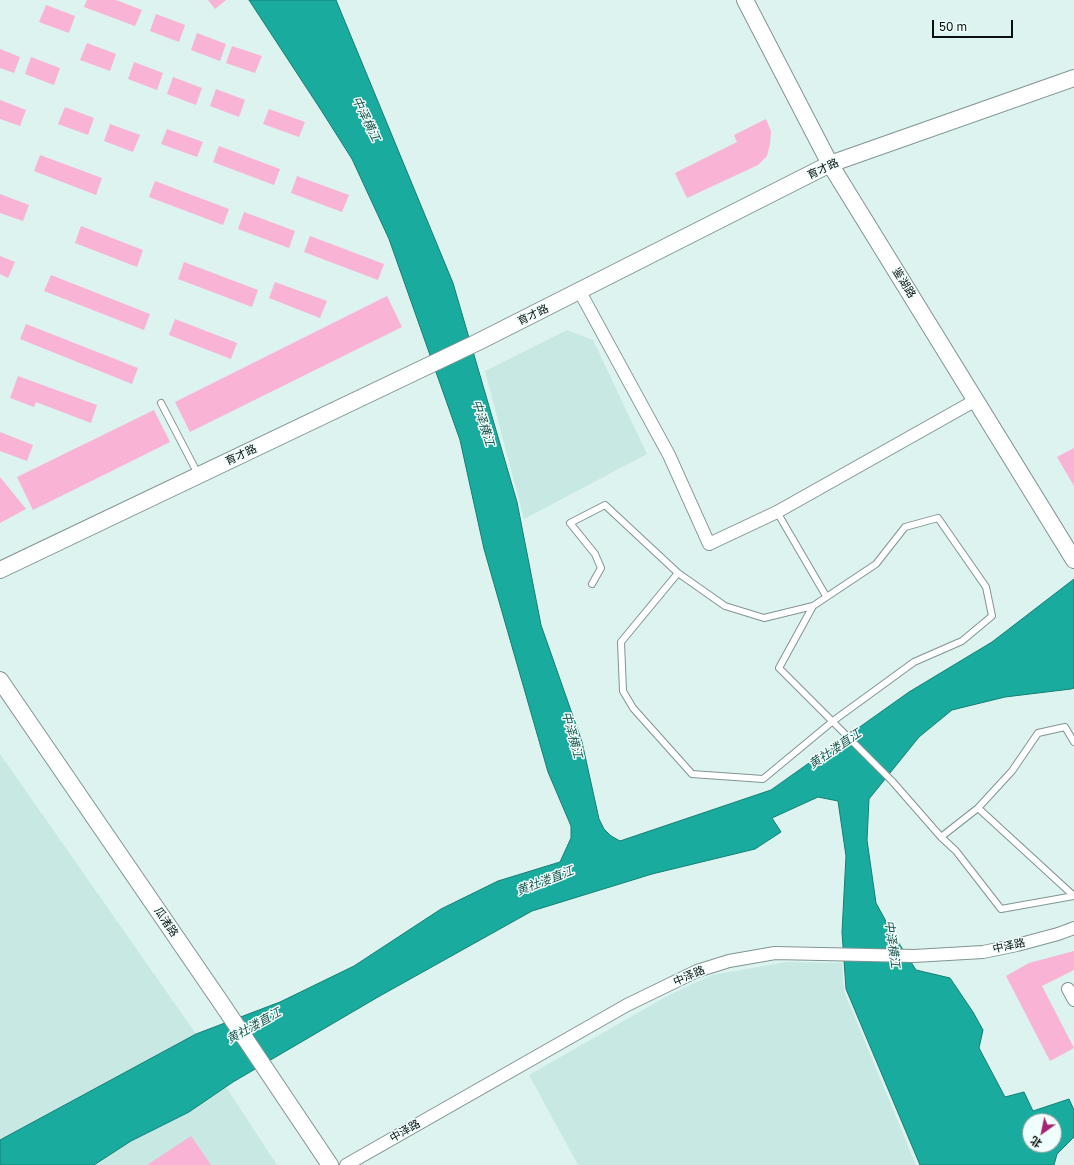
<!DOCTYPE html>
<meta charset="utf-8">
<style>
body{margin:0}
#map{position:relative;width:1074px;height:1165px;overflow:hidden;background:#dcf3ef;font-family:"Golos Text","Noto Sans SC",sans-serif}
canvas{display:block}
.north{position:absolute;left:1022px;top:1113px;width:40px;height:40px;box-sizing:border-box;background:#f0fefc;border:1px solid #949f9e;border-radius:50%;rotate:213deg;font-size:11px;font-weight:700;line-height:16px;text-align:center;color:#091110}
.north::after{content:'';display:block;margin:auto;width:14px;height:18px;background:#a62473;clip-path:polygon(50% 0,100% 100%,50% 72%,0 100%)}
.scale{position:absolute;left:932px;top:20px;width:81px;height:18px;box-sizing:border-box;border:2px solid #091110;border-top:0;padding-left:5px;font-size:12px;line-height:14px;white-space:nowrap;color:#091110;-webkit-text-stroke:3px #f0fefc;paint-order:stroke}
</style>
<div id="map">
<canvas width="1074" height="1165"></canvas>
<div class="north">北</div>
<div class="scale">50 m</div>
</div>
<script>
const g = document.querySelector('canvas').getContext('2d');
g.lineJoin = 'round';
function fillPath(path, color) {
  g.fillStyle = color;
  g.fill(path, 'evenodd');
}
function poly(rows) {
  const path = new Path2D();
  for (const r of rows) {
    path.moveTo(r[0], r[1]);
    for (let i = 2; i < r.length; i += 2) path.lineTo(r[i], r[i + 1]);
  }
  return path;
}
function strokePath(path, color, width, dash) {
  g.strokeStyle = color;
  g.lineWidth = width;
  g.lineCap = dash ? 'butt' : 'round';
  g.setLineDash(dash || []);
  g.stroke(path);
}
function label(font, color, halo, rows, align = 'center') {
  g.font = font + ' "Golos Text","Noto Sans SC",sans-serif';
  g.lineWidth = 3;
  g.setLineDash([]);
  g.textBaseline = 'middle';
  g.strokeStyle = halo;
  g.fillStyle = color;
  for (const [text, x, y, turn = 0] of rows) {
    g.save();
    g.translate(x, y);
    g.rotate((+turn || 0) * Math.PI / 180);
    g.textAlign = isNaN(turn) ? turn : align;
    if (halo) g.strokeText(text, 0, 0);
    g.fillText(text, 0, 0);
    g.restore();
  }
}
fillPath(poly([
 [567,330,593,340,647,454,524,519,485,371],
 [0,754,196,1034,0,1140],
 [786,962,842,963,844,991,916,1165,578,1165,529,1075,669,995,712,975],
 [226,1087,277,1165,94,1165,131,1141,189,1112]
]), '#c8e9e3');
const water = poly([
 [249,0,336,0,453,283,517,502,541,625,582,742,599,819,604,829,611,836,620,841,771,790,909,692,992,642,1074,579,1074,688,1071,689,1005,697,952,710,919,737,869,799,867,840,876,903,893,934,916,970,950,978,973,1012,983,1030,979,1048,1005,1097,1024,1092,1033,1111,1069,1099,1074,1110,1074,1137,1057,1154,1054,1165,920,1165,846,989,842,932,846,856,838,801,818,797,772,818,781,832,755,849,652,874,532,911,378,997,233,1082,189,1112,131,1141,94,1165,0,1165,0,1140,196,1034,280,1002,354,966,441,909,498,881,560,862,571,838,571,826,548,772,484,549,460,440,389,239,352,159,321,110,249,0],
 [1030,1121,1054,1121,1054,1145,1030,1145,1030,1121]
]);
fillPath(water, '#19ac9e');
strokePath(water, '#147e73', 1);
fillPath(poly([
 [87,0,116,0,142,10,135,26,84,7],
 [208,0,226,0,215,9],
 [46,5,75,16,69,33,39,22],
 [156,14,185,25,179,42,150,31],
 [197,33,226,44,220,61,191,50],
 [87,43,116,54,110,71,80,60],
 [232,46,262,56,255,73,226,63],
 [0,49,20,57,14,73,0,68],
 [31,57,60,68,54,85,25,74],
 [134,62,163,73,157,90,128,79],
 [173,77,202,88,196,105,167,94],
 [216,89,245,100,239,117,210,106],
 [0,100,26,110,20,126,0,119],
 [65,107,94,118,88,135,58,124],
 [269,109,305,122,299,137,263,124],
 [766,119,771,131,770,144,767,156,758,165,687,198,675,173,737,142,734,135],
 [110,124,140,135,133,152,104,141],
 [167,129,203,142,197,157,161,144],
 [219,146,280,169,274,185,213,162],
 [40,155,102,178,96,195,34,171],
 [297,176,349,195,342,212,291,193],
 [155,181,229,209,223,225,149,197],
 [0,194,29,205,23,221,0,213],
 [244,212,295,231,289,248,238,229],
 [81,226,143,250,137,267,75,243],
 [310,236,384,264,378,280,304,252],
 [0,256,15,262,8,278,0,274],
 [184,262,258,290,252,307,178,279],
 [51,275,150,314,144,330,44,291],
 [275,282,327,301,320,318,269,298],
 [387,296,402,327,190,432,175,402],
 [175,319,237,343,231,359,169,335],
 [26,324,138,368,132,384,20,339],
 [18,376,97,405,91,423,36,402,34,407,10,398],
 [154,410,170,442,33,510,17,477],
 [0,432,33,445,27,461,0,451],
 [1074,448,1074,486,1057,457],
 [0,477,26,509,0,523],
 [1074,951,1074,970,1042,986,1074,1048,1050,1061,1006,976,1029,963],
 [191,1136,211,1165,147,1165]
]), '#f9b3d5');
const service = poly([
 [161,403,198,474],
 [777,512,826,596],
 [592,584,601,568,595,554,570,523,605,505,678,573,725,606,764,618,813,606,876,564,905,527,938,518,986,587,992,616,962,641,914,662,833,721,763,779,692,774,633,708,623,691,621,642,678,573],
 [813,606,779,668,892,781,941,837,956,851,1001,909,1074,896],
 [978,808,1074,896],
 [941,837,978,808,1012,771,1038,733,1065,727,1074,742]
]);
const minor = poly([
 [580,292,669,455,709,544,777,512,976,400],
 [1068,989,1074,1000],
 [346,1165,627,1005,697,971,729,961,775,953,914,956,983,952,1017,945,1058,934,1074,928]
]);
const tertiary = poly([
 [745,0,830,164,1074,560],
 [0,570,478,342,830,164,1074,78],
 [0,680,224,1007,330,1165]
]);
strokePath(service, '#809592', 8);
strokePath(minor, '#809592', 14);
strokePath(tertiary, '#809592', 18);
strokePath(service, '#fff', 6);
strokePath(minor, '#fff', 12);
strokePath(tertiary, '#fff', 16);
label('11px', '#091110', '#f0fefc', [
 ["育才路",823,169,-25],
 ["鉴湖路",904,283,58],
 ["育才路",533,315,-26],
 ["育才路",241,455,-25],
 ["瓜渚路",166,922,56],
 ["中泽路",1009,946,-12],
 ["中泽路",689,976,-23],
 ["中泽路",405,1131,-30]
]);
label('italic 12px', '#1d544d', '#f0fefc', [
 ["中泽横江",366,119,64],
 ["中泽横江",483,423,73],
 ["中泽横江",572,735,75],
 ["黄社溇直江",835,749,-34],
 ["黄社溇直江",545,881,-21],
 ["中泽横江",892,944,82],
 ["黄社溇直江",254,1026,-29]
]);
</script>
